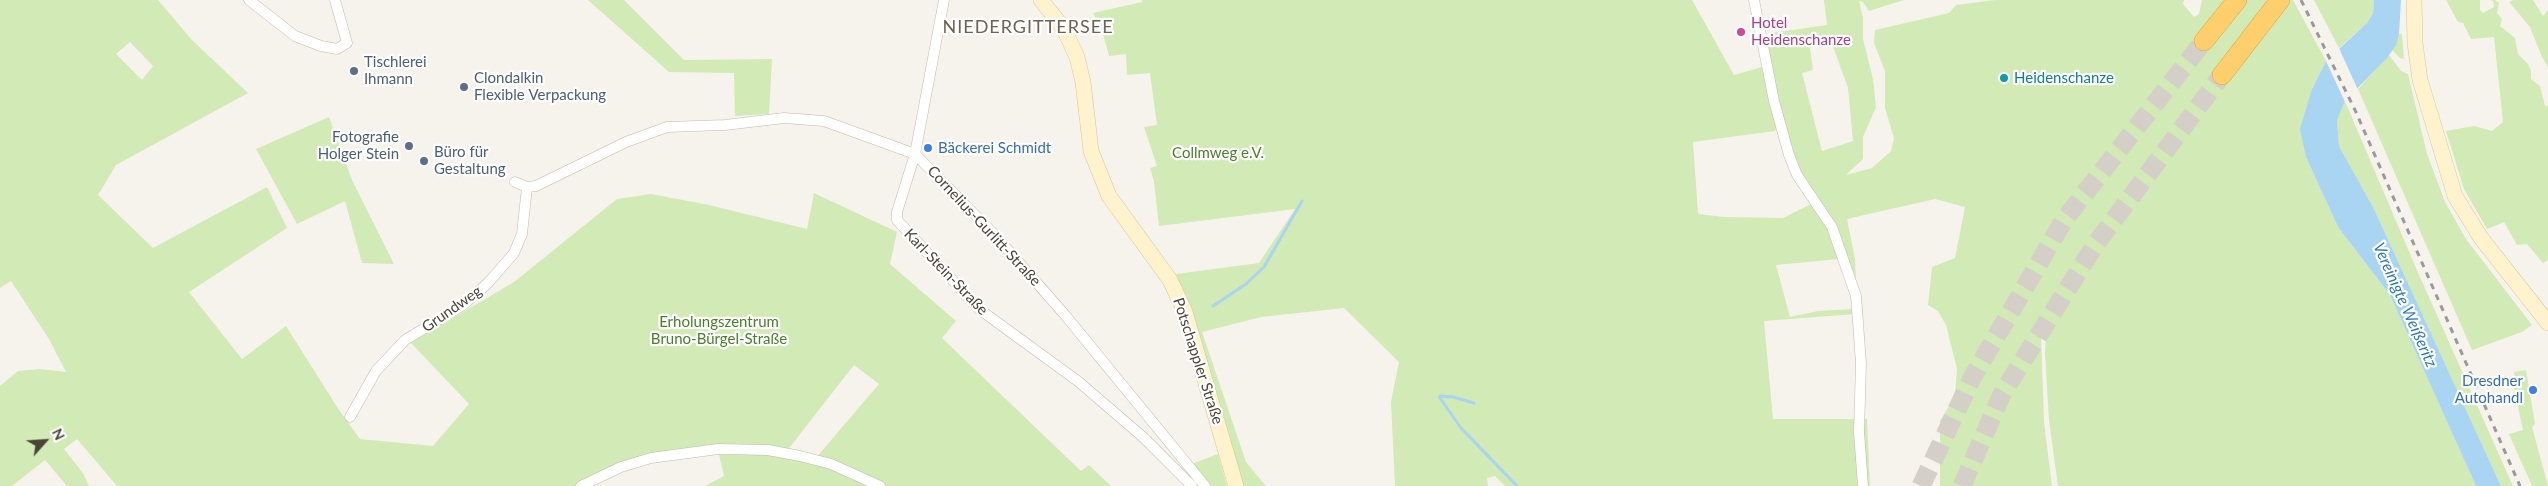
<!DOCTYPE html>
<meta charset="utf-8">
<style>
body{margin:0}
#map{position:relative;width:2548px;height:486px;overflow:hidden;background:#f6f3ec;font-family:Lato,sans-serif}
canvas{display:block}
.north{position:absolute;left:20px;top:416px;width:50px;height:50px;-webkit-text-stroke:4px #fff;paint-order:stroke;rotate:64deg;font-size:14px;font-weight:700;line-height:20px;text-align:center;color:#4b4439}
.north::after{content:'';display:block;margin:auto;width:18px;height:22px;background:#4b4439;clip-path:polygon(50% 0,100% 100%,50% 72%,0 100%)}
</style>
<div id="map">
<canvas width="2548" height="486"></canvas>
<div class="north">N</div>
</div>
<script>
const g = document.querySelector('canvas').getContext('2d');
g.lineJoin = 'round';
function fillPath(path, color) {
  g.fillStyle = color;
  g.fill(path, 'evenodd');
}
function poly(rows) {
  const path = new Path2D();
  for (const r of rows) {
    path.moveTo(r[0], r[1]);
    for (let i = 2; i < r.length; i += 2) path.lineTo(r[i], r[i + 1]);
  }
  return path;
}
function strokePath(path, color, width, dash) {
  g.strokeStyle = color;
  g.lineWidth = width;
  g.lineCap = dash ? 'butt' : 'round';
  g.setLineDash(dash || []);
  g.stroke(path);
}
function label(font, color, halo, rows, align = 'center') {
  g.font = font + ' Lato,sans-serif';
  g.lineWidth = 4.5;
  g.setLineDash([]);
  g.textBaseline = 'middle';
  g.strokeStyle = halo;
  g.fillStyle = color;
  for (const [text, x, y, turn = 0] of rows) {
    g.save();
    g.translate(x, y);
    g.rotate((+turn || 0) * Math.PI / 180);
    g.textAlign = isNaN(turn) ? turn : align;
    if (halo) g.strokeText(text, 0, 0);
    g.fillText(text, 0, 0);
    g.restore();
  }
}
fillPath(poly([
 [0,0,158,0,192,40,248,93,116,165,98,195,153,248,267,187,287,228,189,292,242,359,286,326,339,410,360,439,433,446,469,404,411,343,514,282,617,199,651,194,709,205,807,229,814,193,897,232,890,264,956,321,942,338,1081,471,1089,465,1111,486,705,486,724,476,718,450,675,453,581,486,117,486,77,439,64,449,83,473,89,486,67,486,45,460,12,486,0,486,0,386,18,371,40,369,66,372,49,339,11,281,0,288],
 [130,42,153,66,142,80,116,54],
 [854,365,879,384,815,459,786,452],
 [588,0,624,0,684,60,772,59,769,114,735,116,734,73,669,72],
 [1142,0,1692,0,1734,75,1762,67,1777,127,1775,131,1693,142,1698,214,1724,217,1783,218,1813,203,1824,217,1847,273,1856,314,1764,321,1773,419,1855,419,1860,486,1505,486,1495,476,1487,478,1488,486,1395,486,1391,402,1399,362,1344,308,1261,317,1202,332,1246,462,1266,486,1236,486,1170,280,1176,274,1259,263,1295,209,1159,226,1154,182,1150,168,1157,166,1144,127,1157,125,1150,73,1127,75,1126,54,1109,56,1102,30,1093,13,1142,2],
 [1839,259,1851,295,1852,309,1818,311,1790,317,1776,265],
 [1824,0,1904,0,1869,11,1863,2,1859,1,1863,17,1863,39,1873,79,1876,107,1863,137,1863,159,1846,175,1872,168,1891,151,1894,138,1885,108,1885,71,1874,43,1875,30,1949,13,1956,5,1995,0,2184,0,2183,4,2194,17,2199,14,2202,0,2293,0,2326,61,2312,89,2306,157,2338,227,2390,295,2476,486,2058,486,2049,420,2045,353,2046,335,2041,334,2044,422,2052,486,1940,486,1940,421,1955,396,1957,369,1946,325,1938,311,1928,305,1932,267,1955,258,1965,207,1935,199,1847,219,1855,259,1856,280,1847,255,1801,178,1785,130,1767,41,1771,33,1827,25],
 [1831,41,1848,88,1853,141,1822,151,1802,73,1813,70,1810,48],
 [2314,0,2374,0,2373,13,2367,23,2339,48],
 [2446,0,2480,0,2480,10,2483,13,2494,7,2493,1,2490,0,2495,0,2499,3,2497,13,2502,19,2500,26,2515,38,2518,54,2528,64,2531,71,2531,79,2540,86,2545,106,2548,105,2548,260,2543,263,2527,244,2517,245,2504,222,2487,229,2464,189,2446,131,2474,126,2492,131,2503,122,2494,37,2471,39,2463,23,2458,22],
 [2514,0,2533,0,2543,16,2548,10,2548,67,2542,57,2530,27,2509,2],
 [2399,34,2402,34,2404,59,2400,58,2392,50],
 [2389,55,2401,71,2408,74,2427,154,2445,202,2466,239,2532,325,2522,332,2472,350,2358,89],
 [2345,101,2416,268,2513,486,2501,486,2374,209,2339,146,2337,120],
 [329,117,352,180,394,264,362,263,345,201,297,224,256,149],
 [2526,370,2535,424,2532,427,2548,486,2532,486,2509,434,2523,430,2514,388,2516,385,2514,372],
 [1862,419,1867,419,1870,486,1867,486],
 [1218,454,1227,486,1211,486,1192,464]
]), '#d2eab5');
fillPath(poly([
 [2374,0,2401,0,2399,34,2396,45,2387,58,2345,101,2337,120,2339,146,2374,209,2501,486,2476,486,2390,295,2338,227,2306,157,2300,129,2312,89,2326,61,2367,23,2373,13]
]), '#a9d4f2');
fillPath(poly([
 [2338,46,2359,92,2346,104,2325,59]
]), '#f6f3ec');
strokePath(poly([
 [1213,306,1246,284,1264,267,1302,201],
 [1474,403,1453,397,1440,396,1440,398,1461,428,1517,486]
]), '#a9d4f2', 3);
strokePath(poly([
 [1921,486,1972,378,2064,220,2204,41],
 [1962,486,2002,394,2095,245,2222,75]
]), '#d4d0c8', 19, [19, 9]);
const street = poly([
 [249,0,295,36,321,46,337,49,347,43,335,0],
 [944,0,915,154,897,212,897,220,979,309,1079,382,1144,438,1192,486],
 [1754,0,1774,101,1789,155,1797,175,1832,227,1856,296,1861,363,1859,432,1863,486],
 [515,182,527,187,536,186,626,142,667,127,725,125,784,118,824,121,915,154,994,234,1065,315,1205,486],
 [350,417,376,371,405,340,463,305,488,283,514,253,522,234,527,187],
 [581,486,621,467,651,458,718,449,768,450,800,456,831,464,880,486]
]);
const secondary = poly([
 [1041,0,1064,29,1077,57,1083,82,1091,151,1109,196,1170,280,1185,312,1236,486],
 [2414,0,2415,43,2420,80,2455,196,2481,238,2548,323]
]);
const highway = poly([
 [2204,41,2237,0],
 [2222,75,2280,0]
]);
strokePath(street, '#c2bbae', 11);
strokePath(secondary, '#d6c79b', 16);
strokePath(highway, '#e0a43c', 20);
strokePath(street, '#fff', 10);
strokePath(secondary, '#fff3cd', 15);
strokePath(highway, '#ffcf6e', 19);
strokePath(poly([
 [2301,0,2355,110,2520,486]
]), '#9a9a9a', 3, [6, 6]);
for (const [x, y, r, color] of [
 [1741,32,5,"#d1479c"],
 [354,71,5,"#5c6f8a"],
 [2004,78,5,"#0f9aa8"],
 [464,87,5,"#5c6f8a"],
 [409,146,5,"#5c6f8a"],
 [928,148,5,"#3f7fe0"],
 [424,161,5,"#5c6f8a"],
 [2533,390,5,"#3f7fe0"]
]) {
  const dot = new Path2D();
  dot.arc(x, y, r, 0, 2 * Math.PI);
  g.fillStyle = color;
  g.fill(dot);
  strokePath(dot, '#fff', 2);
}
label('15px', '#b23c85', '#fff', [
 ["Hotel",1751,23],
 ["Heidenschanze",1751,40]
], 'left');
label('15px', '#4e5e75', '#fff', [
 ["Tischlerei",364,62],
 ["Ihmann",364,79],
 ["Clondalkin",474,78],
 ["Flexible Verpackung",474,95],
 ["Fotografie",399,137,"right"],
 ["Holger Stein",399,154,"right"],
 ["Büro für",434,152],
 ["Gestaltung",434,169]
], 'left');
label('15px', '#0d838f', '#fff', [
 ["Heidenschanze",2014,78]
], 'left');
label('15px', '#366cbe', '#fff', [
 ["Bäckerei Schmidt",938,148],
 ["Dresdner",2523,381,"right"],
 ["Autohandl",2523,398,"right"]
], 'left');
label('15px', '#4a7f2a', '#fff', [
 ["Collmweg e.V.",1218,153],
 ["Erholungszentrum",719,322],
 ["Bruno-Bürgel-Straße",719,339]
]);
label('15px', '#4b4439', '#fff', [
 ["Cornelius-Gurlitt-Straße",984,226,47],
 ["Karl-Stein-Straße",946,272,46],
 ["Grundweg",452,309,-35],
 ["Potschappler Straße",1198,361,72]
]);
label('italic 16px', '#2e7ab2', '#fff', [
 ["Vereinigte Weißeritz",2405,305,66]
]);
g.letterSpacing = '1px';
label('18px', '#6e6250', '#fff', [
 ["NIEDERGITTERSEE",1028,27]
]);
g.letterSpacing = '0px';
</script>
